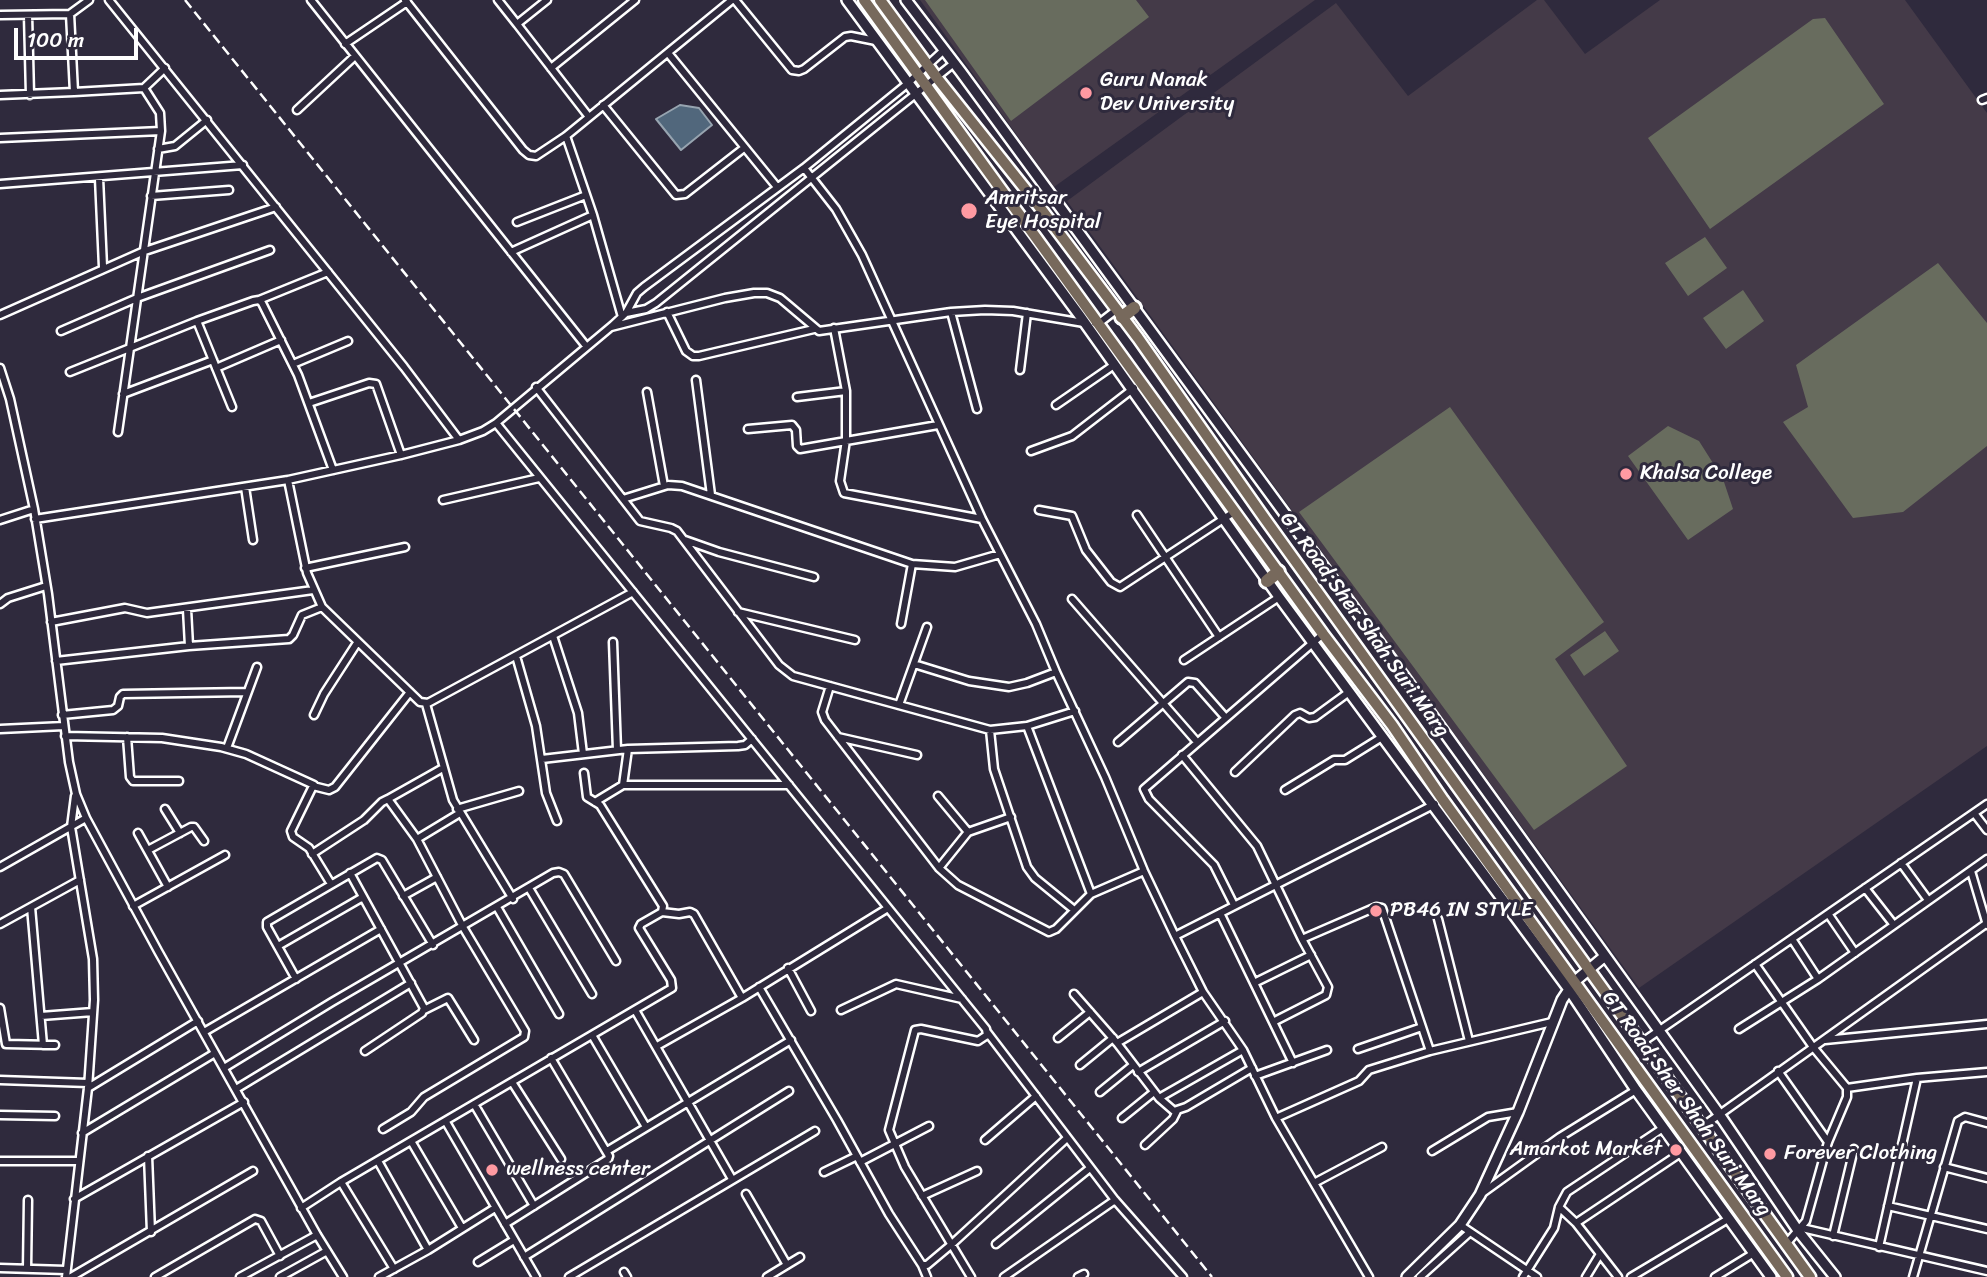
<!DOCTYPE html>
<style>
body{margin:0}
#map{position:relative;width:1987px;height:1277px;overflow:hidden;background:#2f2a3d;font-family:Sriracha,sans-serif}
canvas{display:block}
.scale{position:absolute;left:14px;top:28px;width:124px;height:32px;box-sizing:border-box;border:4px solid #fff;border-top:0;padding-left:9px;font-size:21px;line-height:24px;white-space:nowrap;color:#fff;-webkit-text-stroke:5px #2f2a3d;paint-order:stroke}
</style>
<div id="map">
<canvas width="1987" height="1277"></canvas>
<div class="scale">100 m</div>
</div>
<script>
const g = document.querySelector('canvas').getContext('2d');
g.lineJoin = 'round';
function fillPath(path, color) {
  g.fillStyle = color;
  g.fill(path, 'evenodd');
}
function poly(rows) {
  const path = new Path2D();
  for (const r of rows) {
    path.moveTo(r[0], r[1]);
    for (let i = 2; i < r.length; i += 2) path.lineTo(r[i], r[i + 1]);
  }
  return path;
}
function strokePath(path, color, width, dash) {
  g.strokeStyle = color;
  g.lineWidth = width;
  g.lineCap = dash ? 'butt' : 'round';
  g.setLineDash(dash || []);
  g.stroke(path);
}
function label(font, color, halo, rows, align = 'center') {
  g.font = font + ' Sriracha,sans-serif';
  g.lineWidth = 6;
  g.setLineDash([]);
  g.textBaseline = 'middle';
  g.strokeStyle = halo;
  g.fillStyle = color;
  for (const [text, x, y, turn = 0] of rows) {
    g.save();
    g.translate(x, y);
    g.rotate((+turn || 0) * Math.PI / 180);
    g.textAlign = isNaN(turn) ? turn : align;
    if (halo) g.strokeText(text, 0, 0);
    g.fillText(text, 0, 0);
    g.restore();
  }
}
fillPath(poly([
 [920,0,1315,0,1054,187],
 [1537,0,1544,0,1585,54,1660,0,1905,0,1987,113,1987,746,1639,988,1067,201,1336,3,1408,96]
]), '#443a48');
fillPath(poly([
 [925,0,1136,0,1149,17,1011,121],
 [1825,18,1884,104,1710,229,1648,138,1813,19],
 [1705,237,1727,268,1688,296,1665,263],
 [1938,263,1987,323,1987,446,1903,512,1853,518,1783,422,1808,407,1796,365],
 [1743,290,1764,321,1726,349,1703,318],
 [1450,407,1604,622,1555,659,1627,766,1534,830,1299,512],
 [1668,426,1699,441,1723,479,1733,509,1688,540,1628,456],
 [1605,631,1619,651,1584,676,1570,655]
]), '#686c5e');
const water = poly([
 [680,105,699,108,712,125,681,150,656,119,680,105]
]);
fillPath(water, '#51677c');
strokePath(water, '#97a4b0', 2);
const street = poly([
 [109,0,404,367,459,440],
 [311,0,586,346],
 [405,0,523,150,529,155,536,156,566,136,732,0],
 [498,0,517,24],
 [547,0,517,24,589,117],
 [735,0,792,70,799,71,804,69,845,37,851,36,876,41],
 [70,14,74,92,144,88],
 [0,15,70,14,89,0],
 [28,15,30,95],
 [345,44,407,2],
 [668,53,777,187],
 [551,68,635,0],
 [0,95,74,92],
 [1982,100,1987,98],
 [603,105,676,195,685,194,744,148],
 [297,110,355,56],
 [566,136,593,215,622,317],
 [0,138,161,131],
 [158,149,175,146,207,120],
 [804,168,836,209,862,255,982,519,1036,624,1056,672,1105,777,1144,871,1175,936,1203,992,1243,1050,1276,1118,1369,1277],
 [99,178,103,267],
 [0,184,243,165],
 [151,196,229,190],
 [517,222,586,195],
 [511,252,593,215],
 [259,300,328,272],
 [667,312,686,351,693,356,699,356,814,329],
 [951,312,977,409],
 [626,313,646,309,656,303,954,63],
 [0,315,142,252,276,207],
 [197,321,253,301,259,300,262,303,298,375,333,470],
 [1095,323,1098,324,1116,310],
 [611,327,725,298,754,293,767,293,780,298,819,331,951,312,985,310,1013,311,1084,323],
 [834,328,846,391,846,440,840,481,844,493,982,519],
 [61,331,137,298,270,250],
 [293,364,348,341],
 [0,368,10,399,34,509,48,594,69,762,76,794,86,818,158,951,317,1235,343,1277],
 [216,368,281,340],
 [1020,370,1027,313],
 [70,372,197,321,232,407],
 [696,380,711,495],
 [536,387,640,521,671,528,677,531,779,665,793,676,990,730,1027,726,1075,711],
 [647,392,664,486],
 [123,394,213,360],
 [797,397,846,391],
 [309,403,369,383,376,384,401,455],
 [1056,405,1114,365],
 [496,423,986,1029,987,1035,978,1041,921,1029,915,1030,889,1130,905,1167,971,1277],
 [748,429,792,425,796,430,797,446,800,449,938,425],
 [118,432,161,131,160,113,144,88,165,68],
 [1031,451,1072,436,1134,388],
 [288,480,307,573,322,607,420,702,428,703,633,592],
 [245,487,253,540],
 [623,499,668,485,682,486,912,564,955,567,1000,554],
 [443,500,539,478],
 [1039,510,1072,516,1086,550,1111,582,1120,587,1234,512],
 [1137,515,1219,637],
 [35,519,288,480,401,455,459,440,483,431,496,423,613,325,626,313,637,293,644,287,804,168,907,84,944,50],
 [0,520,34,509],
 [685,540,719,552,814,577],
 [305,568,405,547],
 [1072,599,1197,742],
 [0,604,8,598,46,586],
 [187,609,189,646],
 [738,612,855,640],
 [51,622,125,608,147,613,313,590],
 [901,624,912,564],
 [553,636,578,713,583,754],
 [613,642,617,750],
 [516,656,536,726,546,793,557,821],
 [1184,660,1279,597],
 [56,661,189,646,289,639,293,635,302,615,322,607],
 [914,664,969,681,1009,687,1027,683,1056,672],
 [830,686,822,712,825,720,939,868,958,885,1049,932,1056,929,1091,894,1144,871],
 [426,704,453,800,513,899],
 [899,705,927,627],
 [62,715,113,710,118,706,120,697,123,694,246,692],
 [314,715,324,694,357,643],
 [1027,726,1091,894],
 [0,729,64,726],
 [990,730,994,769,1027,867,1035,878,1073,909],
 [65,736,162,738,221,747,246,754,314,785],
 [127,737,130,777,133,781,179,781],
 [838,737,917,755],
 [1118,742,1188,682,1195,683,1225,717],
 [227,748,257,667],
 [1182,755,1257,846,1302,939,1328,987,1326,995,1273,1022],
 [542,759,628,749,738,746,745,745,752,739],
 [1235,772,1295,715,1300,713,1309,718,1315,717,1349,692],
 [623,785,789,785],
 [1285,790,1334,760,1345,760,1382,737],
 [938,796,968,832],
 [388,799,443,768],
 [595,802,623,785,628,749],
 [165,809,180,833],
 [457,809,519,791],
 [1974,813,1987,830],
 [138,833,168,887],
 [417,839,460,813],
 [148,850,191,827,194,827,204,841],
 [312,854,364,820,382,802,388,799,417,839,463,927,525,1031,524,1037,424,1097,411,1112,383,1129],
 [1901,863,1928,900],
 [0,867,86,818],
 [939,868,968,832,1011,817],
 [1971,871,1987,925],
 [350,873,424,1008,422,1013,365,1051],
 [331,884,309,848,293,837,291,831,313,786,329,790,335,787,410,692],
 [529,888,592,994],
 [1865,888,1894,925],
 [403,896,437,877],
 [1234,905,1214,865,1149,799,1144,789,1323,634],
 [133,906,225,855],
 [31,907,43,1045],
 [497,907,559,1014],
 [662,912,679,914,690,912,694,914,742,998],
 [1220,913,1293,1063],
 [1829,915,1855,953],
 [1438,919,1469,1041],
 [0,924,80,880],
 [1175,936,1435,804],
 [1302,939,1376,907,1382,908,1430,1051],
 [1792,939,1818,979],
 [278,946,363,897],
 [1755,964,1813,1047,1847,1088,1847,1097,1828,1142,1806,1221,1786,1244],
 [788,968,811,1011],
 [296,979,267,927,267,922,377,858,382,860,433,945],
 [1254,983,1311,955],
 [759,987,837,1120,889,1214,922,1265,927,1265,952,1244,1067,1138],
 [1074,994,1117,1043,1159,1098,1174,1111,1186,1107,1252,1068],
 [0,1008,6,1044,55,1045],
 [424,1010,448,998,474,1040],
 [635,1010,732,1179],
 [841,1010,896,984,962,999],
 [41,1016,93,1012],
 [1739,1029,1818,979,1987,859],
 [204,1032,381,929],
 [987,1032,1115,1200,1183,1277],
 [592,1035,646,1127],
 [1058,1038,1090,1012],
 [1825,1040,1987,1024],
 [1117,1043,1203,992],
 [1641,1043,1987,804],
 [657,1046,742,998,888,908],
 [1358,1049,1422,1027],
 [1080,1065,1113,1038],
 [224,1068,332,1002,553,873,559,872,564,874,616,961],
 [1778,1071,1828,1142],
 [1138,1072,1225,1021],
 [1255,1076,1327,1050],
 [0,1080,88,1083],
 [512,1082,561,1159],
 [88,1088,198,1021],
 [1847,1088,1917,1078,1987,1072],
 [236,1089,411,983],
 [1100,1092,1133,1065],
 [1159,1098,1243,1050],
 [474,1104,534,1206],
 [0,1115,55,1116],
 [1122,1118,1154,1092],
 [1276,1118,1359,1081,1369,1070,1430,1051,1552,1022],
 [446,1122,536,1277],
 [1702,1127,1987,923],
 [82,1133,215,1053],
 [985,1140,1036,1096],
 [411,1141,462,1228],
 [1145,1145,1173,1119,1177,1111],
 [607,1151,791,1040],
 [1432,1151,1488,1117,1518,1112],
 [148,1156,151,1232],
 [0,1161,79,1161],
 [378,1161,428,1250],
 [860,1162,929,1126],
 [1944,1167,1987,1178],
 [824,1172,857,1156],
 [341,1182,394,1269],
 [1314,1183,1382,1147],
 [746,1194,787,1265],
 [1481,1194,1560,1137,1636,1090],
 [922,1196,977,1171],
 [74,1199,244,1102],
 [1888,1206,1987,1229],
 [1559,1207,1576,1223,1618,1277],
 [301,1208,341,1182,672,988,671,980,639,928,641,924,662,912,663,906,600,805,587,797,584,773],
 [1576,1223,1682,1152],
 [505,1224,608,1159,609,1156,551,1058],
 [1460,1225,1537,1277],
 [1802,1228,1987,1271],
 [1833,1236,1854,1149],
 [996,1244,1090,1168],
 [1879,1247,1917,1078],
 [524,1257,789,1091],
 [478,1262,514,1240],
 [922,1265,927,1277],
 [0,1268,66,1270],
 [27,1269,28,1200],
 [624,1272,627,1277],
 [66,1277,88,1088,94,1000,93,959,71,827,75,796],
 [71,1277,253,1171],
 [155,1277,255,1219,261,1221,280,1256],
 [240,1277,317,1235],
 [280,1277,327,1251],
 [379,1277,428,1250,495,1208],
 [569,1277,815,1131],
 [767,1277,800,1257],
 [1004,1277,1115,1200],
 [1078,1277,1084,1274],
 [1420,1277,1470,1232],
 [1523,1277,1554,1228,1559,1207,1567,1192,1663,1128],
 [1586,1277,1600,1254],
 [1631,1277,1728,1219],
 [1715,1277,1754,1253],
 [1913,1277,1958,1121,1965,1117,1987,1123]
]);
const secondary = poly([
 [847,0,1080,316,1279,597,1568,988,1636,1090,1771,1277],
 [906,0,961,72,1403,675,1719,1114,1799,1232,1835,1277],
 [1407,1277,1460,1225,1480,1195,1518,1112,1562,1000,1574,982,1605,956]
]);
const primary = poly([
 [864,0,1323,634,1392,725,1443,800,1787,1277],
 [880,0,937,78,1038,205,1138,338,1265,519,1810,1277]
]);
const highway = poly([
 [1122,317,1134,308],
 [1267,581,1278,572]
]);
strokePath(street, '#fff', 11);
strokePath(secondary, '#fff', 14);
strokePath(primary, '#fff', 15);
strokePath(highway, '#fff', 18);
strokePath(street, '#2f2a3d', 6);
strokePath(secondary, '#2f2a3d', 9);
strokePath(primary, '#77695c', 10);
strokePath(highway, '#77695c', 12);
strokePath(poly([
 [185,0,1212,1277]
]), '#fff', 2.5, [10, 5]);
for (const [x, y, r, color] of [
 [1086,93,7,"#ff9aa2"],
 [969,211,9,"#ff9aa2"],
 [1626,474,7,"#ff9aa2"],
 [1376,911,7,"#ff9aa2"],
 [1676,1150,7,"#ff9aa2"],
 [1770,1154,7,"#ff9aa2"],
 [492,1170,7,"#ff9aa2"]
]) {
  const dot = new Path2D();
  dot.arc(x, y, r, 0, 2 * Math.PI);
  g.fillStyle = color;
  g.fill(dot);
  strokePath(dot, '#2f2a3d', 2.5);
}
label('21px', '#fff', '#2f2a3d', [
 ["Guru Nanak",1100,81],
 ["Dev University",1100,105],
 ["Amritsar",985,199],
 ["Eye Hospital",985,223],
 ["Khalsa College",1640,474],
 ["PB46 IN STYLE",1390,911],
 ["Amarkot Market",1662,1150,"right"],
 ["Forever Clothing",1784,1154],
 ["wellness center",506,1170]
], 'left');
label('21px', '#fff', '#2f2a3d', [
 ["GT Road;Sher Shah Suri Marg",1364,625,54],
 ["GT Road;Sher Shah Suri Marg",1686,1104,54]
]);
</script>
